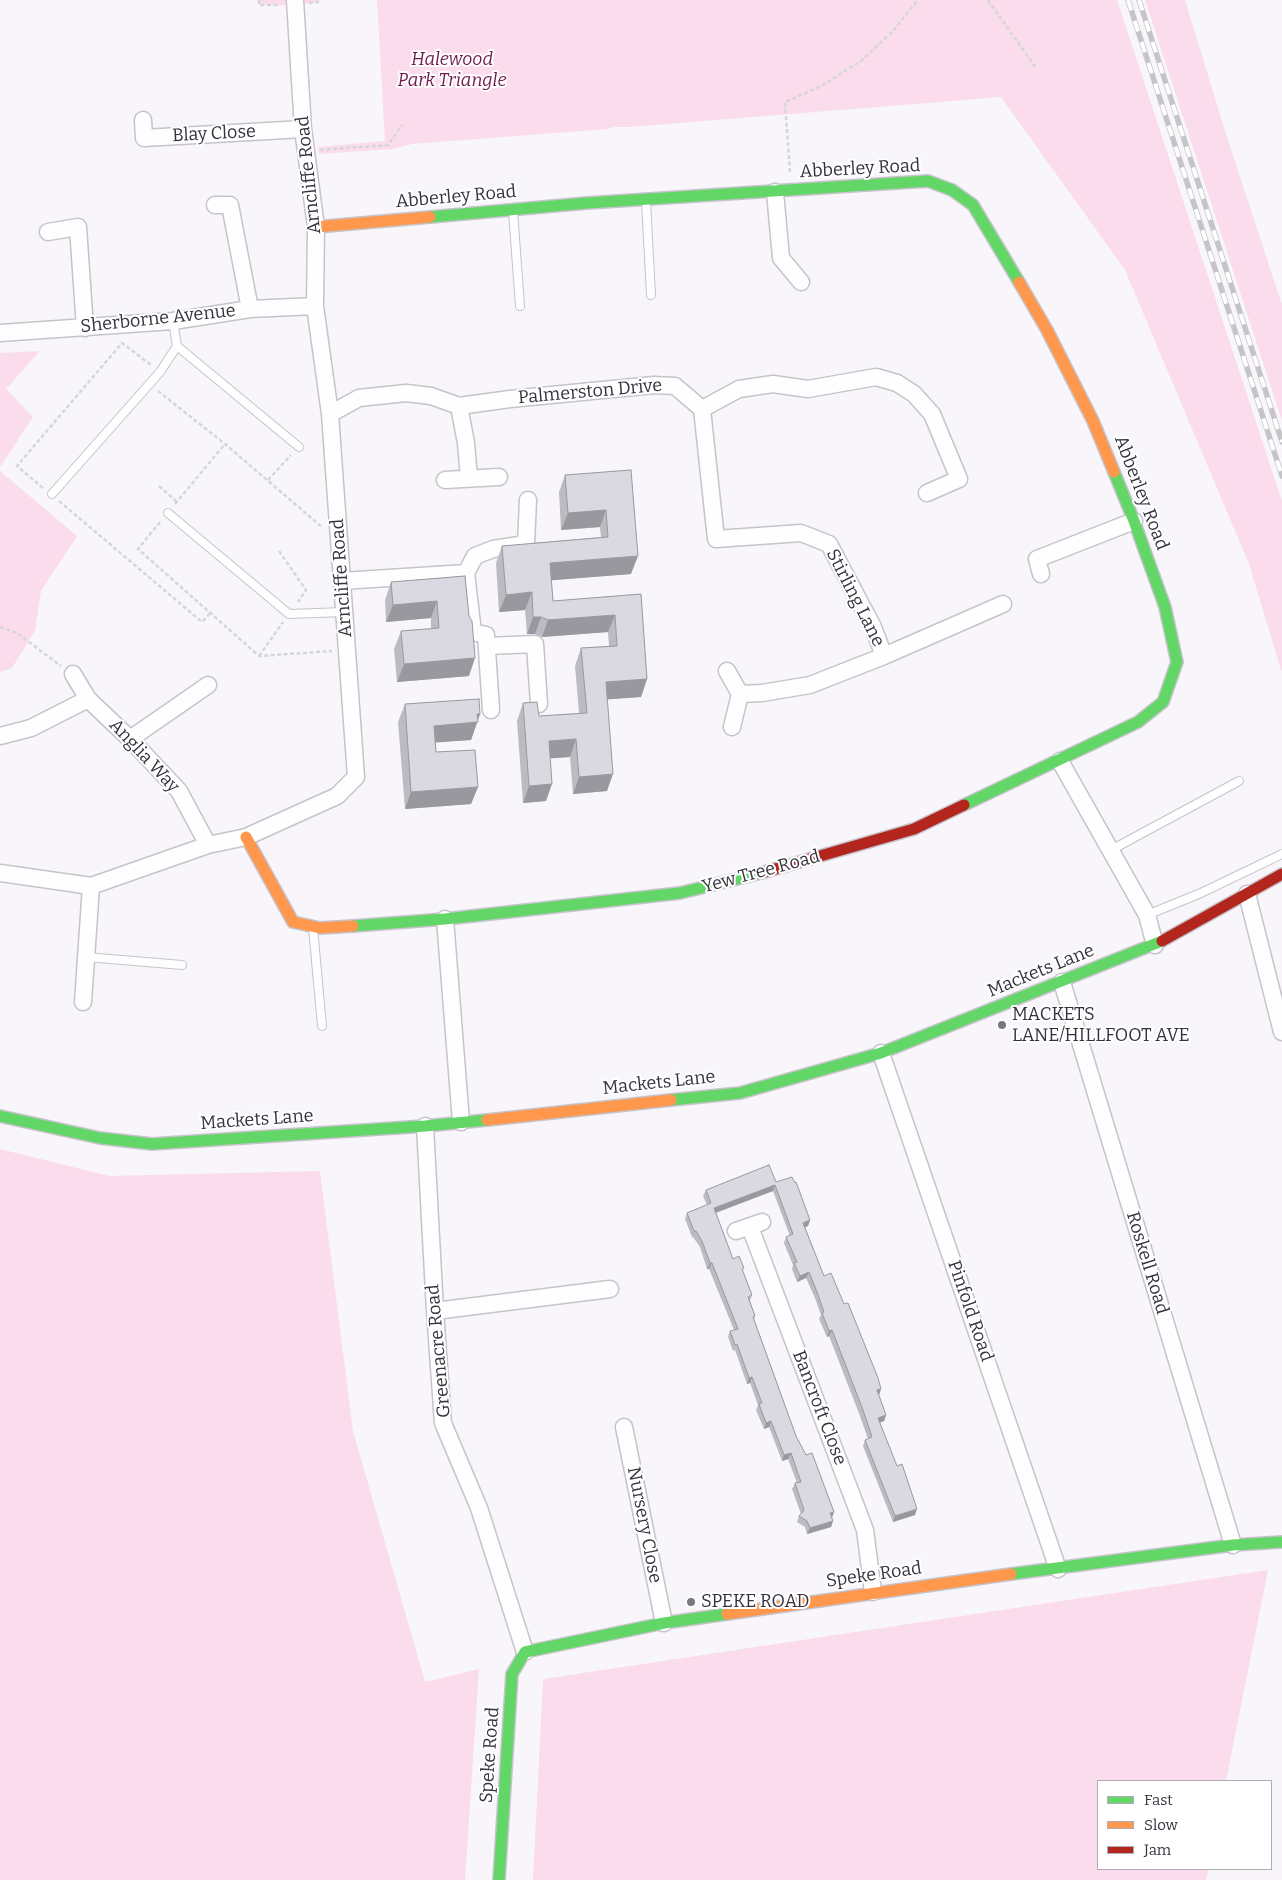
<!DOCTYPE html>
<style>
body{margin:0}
#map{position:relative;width:1282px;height:1880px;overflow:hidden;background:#f8f6fa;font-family:Bitter,serif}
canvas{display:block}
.legend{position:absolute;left:1097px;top:1780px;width:175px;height:90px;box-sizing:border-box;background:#fff;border:1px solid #afadb1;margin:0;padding:6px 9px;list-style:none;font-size:15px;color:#36323d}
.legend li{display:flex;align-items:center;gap:10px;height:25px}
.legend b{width:25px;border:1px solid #afadb1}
</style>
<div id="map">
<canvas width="1282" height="1880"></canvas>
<ul class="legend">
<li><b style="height:6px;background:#63d668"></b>Fast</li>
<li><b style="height:6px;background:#ff974d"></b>Slow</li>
<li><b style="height:6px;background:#b3261e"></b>Jam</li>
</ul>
</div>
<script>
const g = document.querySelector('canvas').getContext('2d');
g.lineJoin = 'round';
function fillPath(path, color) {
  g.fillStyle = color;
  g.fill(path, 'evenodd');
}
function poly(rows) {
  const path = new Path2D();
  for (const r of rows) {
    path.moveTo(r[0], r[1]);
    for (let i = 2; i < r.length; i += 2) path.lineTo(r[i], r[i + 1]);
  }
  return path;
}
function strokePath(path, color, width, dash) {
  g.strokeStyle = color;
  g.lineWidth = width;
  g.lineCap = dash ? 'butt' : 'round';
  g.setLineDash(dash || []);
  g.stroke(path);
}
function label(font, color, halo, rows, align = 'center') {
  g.font = font + ' Bitter,serif';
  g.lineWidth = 4;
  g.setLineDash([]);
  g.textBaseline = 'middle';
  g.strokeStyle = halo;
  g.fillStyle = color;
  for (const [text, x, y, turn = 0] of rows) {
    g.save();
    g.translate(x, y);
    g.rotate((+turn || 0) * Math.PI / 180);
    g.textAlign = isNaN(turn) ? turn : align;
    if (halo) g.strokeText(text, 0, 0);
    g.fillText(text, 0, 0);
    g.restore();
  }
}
fillPath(poly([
 [259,0,318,0,318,2,295,5,259,5],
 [377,0,1117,0,1282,501,1282,673,1249,564,1125,270,1001,97,630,127,615,127,607,129,412,144,393,149,319,154,318,147,385,141],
 [1145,0,1185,0,1225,131,1282,305,1282,421],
 [40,351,6,389,33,417,0,467,0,353],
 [0,471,77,536,41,591,35,631,12,668,0,672],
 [0,1149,109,1176,320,1171,353,1431,425,1682,479,1669,465,1880,0,1880],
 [1268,1570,1226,1781,1098,1781,1098,1869,1209,1869,1206,1880,533,1880,543,1679]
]), '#fadcec');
const lane = poly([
 [646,201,651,295],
 [513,211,520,306],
 [177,346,299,447],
 [52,494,160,372,177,346,173,321],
 [168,513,289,614,344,612],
 [1111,850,1239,781],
 [1147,915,1201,893,1282,854],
 [313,928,322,1026],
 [86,957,182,965]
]);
const street = poly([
 [143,120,144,138,303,129],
 [775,192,781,258,801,282],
 [215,205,230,205,250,309],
 [48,232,78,227,85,328],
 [0,333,173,321,250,309,315,306],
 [459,406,466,443,469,478],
 [702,409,716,539,801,533,829,544,873,627,884,656,810,685,762,693,740,694],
 [330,414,359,398,406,393,431,396,459,406,510,399,654,385,675,386,702,409,739,389,773,384,808,389,876,377,897,383,914,394,932,414,959,479,927,493],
 [445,480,499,477],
 [466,573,475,556,493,549,526,544,528,500],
 [1041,574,1037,559,1134,521],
 [342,581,466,573,473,632,486,635,491,710],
 [487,646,535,644,539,704],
 [884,656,1003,604],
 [727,671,740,694,732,727],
 [73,674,88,699],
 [0,736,31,728,88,699,130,739,179,791,208,845],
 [130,739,208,685],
 [1060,761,1147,915,1155,945],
 [0,873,91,886,208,845,246,837,337,796,356,777,330,414,315,306,316,227,303,129,295,0],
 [1247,894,1282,1032],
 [445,919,461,1122],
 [1062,982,1233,1545],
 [83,1002,91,886],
 [881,1053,1058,1569],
 [425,1126,435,1311,443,1423,479,1508,525,1652],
 [750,1227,865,1530,873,1592],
 [736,1231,762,1222],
 [435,1311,610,1289],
 [624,1427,664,1623]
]);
const fast = poly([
 [430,217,587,203,928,181,952,190,973,205,1019,282],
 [964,805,1138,722,1163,702,1177,662,1165,607,1134,521,1114,472],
 [353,926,445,919,680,893,761,873],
 [671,1100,740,1093,881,1053,1162,941],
 [0,1116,100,1138,152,1144,425,1126,487,1120],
 [1011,1574,1233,1545,1282,1542],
 [499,1880,512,1674,525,1652,664,1623,727,1614]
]);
const slow = poly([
 [316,227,430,217],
 [1019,282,1047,330,1093,421,1114,472],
 [246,837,293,922,320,928,353,926],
 [487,1120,671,1100],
 [727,1614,1011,1574]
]);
const jam = poly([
 [761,873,914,829,964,805],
 [1162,941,1282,874]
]);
strokePath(lane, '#c6c3ca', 10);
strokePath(street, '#c6c3ca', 19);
strokePath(fast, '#c6c3ca', 14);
strokePath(slow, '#c6c3ca', 14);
strokePath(jam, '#c6c3ca', 14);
strokePath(poly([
 [259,0,259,5,279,5],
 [988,0,1036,68],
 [309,3,318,2,318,0],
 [320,150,388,145,402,125],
 [790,172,785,102,821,86,861,61,892,32,918,0],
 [158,391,225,444,323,528],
 [268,480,291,455],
 [159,486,177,502],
 [43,488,17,466,122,343,151,365],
 [59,501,202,622,211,612],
 [175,504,225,444],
 [160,522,138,549,259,656,332,651],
 [279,551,306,590,298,602],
 [0,627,17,633,61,666],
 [259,656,283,622]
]), '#d6d6d7', 2.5, [4, 2.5]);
strokePath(lane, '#fefefe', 8);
strokePath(street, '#fefefe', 16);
strokePath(fast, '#63d668', 11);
strokePath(slow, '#ff974d', 11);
strokePath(jam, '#b3261e', 11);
const rail = poly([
 [1128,0,1282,476],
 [1139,0,1282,442]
]);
strokePath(rail, '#c5c4c6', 5.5);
strokePath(rail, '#fff', 4, [11]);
fillPath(poly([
 [631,470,631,574,551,580,553,601,641,594,647,679,641,697,607,699,607,791,573,794,570,757,550,758,546,801,523,803,517,721,523,703,539,716,579,713,575,666,581,648,609,646,608,632,542,637,535,634,527,634,525,610,499,612,496,563,502,546,601,537,600,527,561,530,559,492,565,475],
 [465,576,469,676,397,682,394,649,401,631,431,629,431,618,386,622,385,600,391,582],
 [405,704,480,714,471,740,436,742,436,752,478,787,471,804,405,809,398,722],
 [776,1182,810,1220,808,1226,805,1227,824,1276,844,1304,881,1389,879,1395,878,1395,886,1415,884,1421,879,1423,915,1515,893,1522,863,1446,865,1440,868,1439,860,1416,829,1336,827,1337,819,1319,821,1315,815,1298,806,1278,797,1282,792,1269,793,1265,784,1243,786,1237,790,1236,773,1191,716,1213,733,1259,743,1271,752,1295,750,1301,755,1316,754,1319,796,1436,833,1521,831,1527,807,1534,805,1527,797,1522,799,1516,801,1514,792,1489,795,1483,797,1483,788,1459,782,1461,769,1427,764,1429,756,1410,758,1405,750,1383,747,1384,735,1350,733,1351,728,1337,730,1331,734,1330,709,1269,707,1269,700,1247,693,1237,692,1237,685,1219,687,1213,707,1205,703,1196,706,1190]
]), '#bbbbc2');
fillPath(poly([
 [606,510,600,527,561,530,568,513],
 [638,556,631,574,543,581,550,563],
 [532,592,525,610,499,612,506,595],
 [437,601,431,618,386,622,393,605],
 [615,615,608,632,542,637,548,620],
 [533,617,541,617,535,634,527,634],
 [475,658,469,676,397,682,404,664],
 [647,679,641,697,600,700,606,682],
 [477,714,480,714,471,740,428,743,434,726],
 [576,739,570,757,543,759,549,741],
 [613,774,607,791,573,794,579,777],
 [552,784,546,801,523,803,529,786],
 [478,787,471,804,405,809,411,792],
 [775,1185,773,1191,712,1214,714,1208],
 [810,1220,808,1226,801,1229,803,1223],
 [710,1263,712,1263,709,1269,707,1269],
 [809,1272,806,1278,797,1282,800,1276],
 [832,1330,829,1336,827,1337,829,1331],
 [752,1377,750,1383,747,1384,749,1378],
 [881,1389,879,1395,874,1396,877,1390],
 [886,1415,884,1421,875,1424,878,1418],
 [771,1421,769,1427,764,1429,766,1423],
 [791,1453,788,1459,782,1461,784,1455],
 [917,1509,915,1515,893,1522,895,1516],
 [834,1512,832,1518,830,1513],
 [833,1521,831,1527,807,1534,810,1528]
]), '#99989e');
const building = poly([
 [631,470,638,556,550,563,553,601,641,594,647,679,606,682,613,774,579,777,576,739,549,741,552,784,529,786,523,703,537,702,539,716,587,713,581,648,617,646,615,615,548,620,541,617,533,617,532,592,506,595,502,546,608,537,606,510,568,513,565,475,631,470],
 [465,576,469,616,472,621,475,658,404,664,401,631,439,628,437,601,393,605,391,582,465,576],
 [479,699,480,714,477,714,478,722,434,726,436,752,475,750,478,787,411,792,405,704,479,699],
 [769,1165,776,1182,792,1177,795,1183,796,1182,810,1220,803,1223,824,1276,831,1273,844,1304,848,1303,878,1378,881,1389,877,1390,886,1415,878,1418,897,1466,902,1464,917,1509,895,1516,865,1440,872,1437,863,1410,832,1330,829,1331,822,1313,824,1312,817,1292,809,1272,800,1276,794,1263,797,1262,786,1237,793,1234,775,1185,714,1208,733,1259,739,1256,744,1268,742,1269,752,1295,748,1297,755,1316,753,1317,796,1436,806,1455,812,1453,834,1512,830,1513,833,1521,810,1528,807,1521,799,1516,804,1510,795,1483,801,1482,791,1453,784,1455,771,1421,766,1423,759,1404,762,1403,752,1377,749,1378,737,1344,735,1345,730,1331,738,1329,712,1263,710,1263,702,1241,696,1231,694,1231,687,1213,711,1203,706,1190,769,1165]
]);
fillPath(building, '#dad9e1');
strokePath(building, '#99989e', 1);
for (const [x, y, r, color] of [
 [1002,1025,5,"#7a777f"],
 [691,1602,5,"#7a777f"]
]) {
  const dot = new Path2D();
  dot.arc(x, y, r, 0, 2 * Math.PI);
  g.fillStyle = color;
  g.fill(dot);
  strokePath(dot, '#fff', 2);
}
label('italic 18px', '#70194f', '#fff', [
 ["Halewood",452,60],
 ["Park Triangle",452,81]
]);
label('18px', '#36323d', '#fff', [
 ["Blay Close",214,134,-3],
 ["Abberley Road",860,169,-3],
 ["Arncliffe Road",309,175,-96],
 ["Abberley Road",456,197,-5],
 ["Sherborne Avenue",158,319,-6],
 ["Palmerston Drive",590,392,-5],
 ["Abberley Road",1141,493,69],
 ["Arncliffe Road",342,578,-94],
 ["Stirling Lane",855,598,63],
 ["Anglia Way",144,756,47],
 ["Yew Tree Road",761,872,-15],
 ["Mackets Lane",1041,971,-22],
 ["Mackets Lane",659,1083,-6],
 ["Mackets Lane",257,1120,-4],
 ["Roskell Road",1147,1263,73],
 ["Pinfold Road",970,1311,71],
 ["Greenacre Road",439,1351,-95],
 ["Bancroft Close",819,1408,69],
 ["Nursery Close",644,1525,79],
 ["Speke Road",874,1575,-8],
 ["Speke Road",490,1755,-86]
]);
label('18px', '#36323d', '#fff', [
 ["MACKETS",1012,1015],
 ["LANE/HILLFOOT AVE",1012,1036],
 ["SPEKE ROAD",701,1602]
], 'left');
</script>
